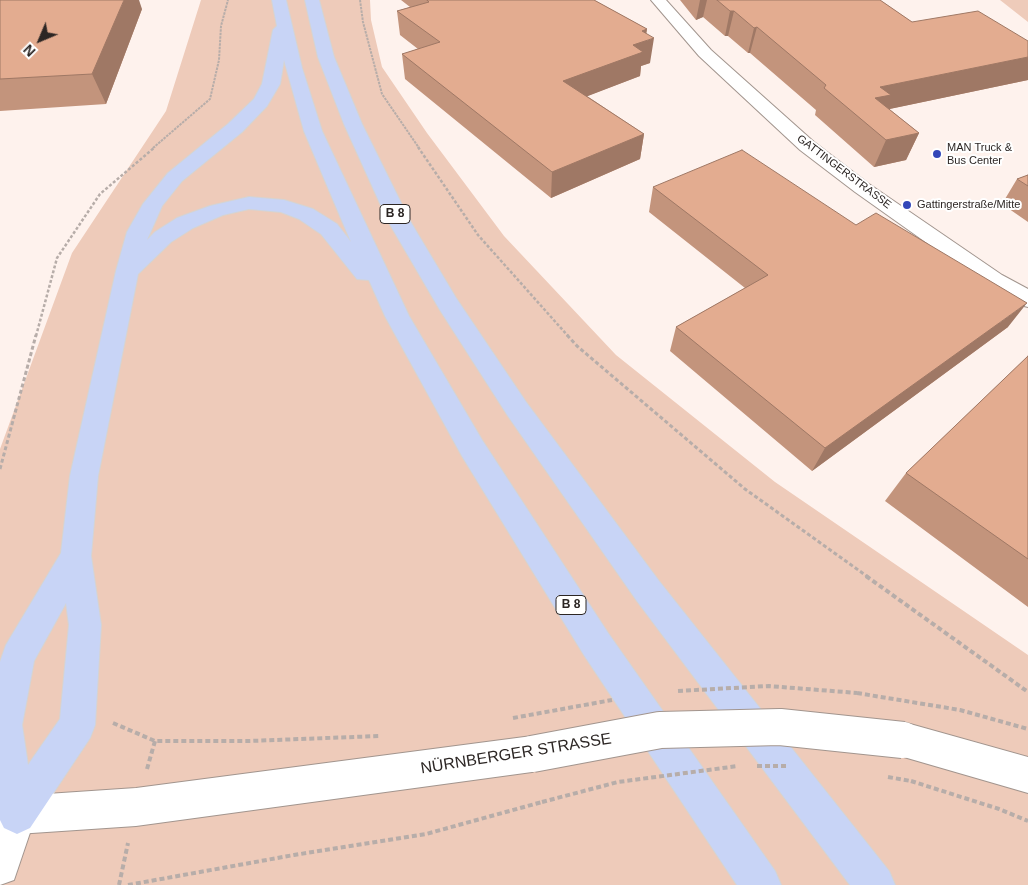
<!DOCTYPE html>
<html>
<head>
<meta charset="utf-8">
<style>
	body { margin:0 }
	#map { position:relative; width:1028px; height:885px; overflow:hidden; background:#fef2ed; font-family:Arial,sans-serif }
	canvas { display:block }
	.north { position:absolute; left:15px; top:15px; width:50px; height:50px; -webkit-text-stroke:4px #fff; paint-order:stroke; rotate:225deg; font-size:14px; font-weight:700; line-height:20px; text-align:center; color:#2c2624 }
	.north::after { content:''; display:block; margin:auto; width:18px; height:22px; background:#2c2624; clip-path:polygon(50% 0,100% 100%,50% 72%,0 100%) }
</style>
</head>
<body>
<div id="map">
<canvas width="1028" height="885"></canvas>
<div class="north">N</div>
</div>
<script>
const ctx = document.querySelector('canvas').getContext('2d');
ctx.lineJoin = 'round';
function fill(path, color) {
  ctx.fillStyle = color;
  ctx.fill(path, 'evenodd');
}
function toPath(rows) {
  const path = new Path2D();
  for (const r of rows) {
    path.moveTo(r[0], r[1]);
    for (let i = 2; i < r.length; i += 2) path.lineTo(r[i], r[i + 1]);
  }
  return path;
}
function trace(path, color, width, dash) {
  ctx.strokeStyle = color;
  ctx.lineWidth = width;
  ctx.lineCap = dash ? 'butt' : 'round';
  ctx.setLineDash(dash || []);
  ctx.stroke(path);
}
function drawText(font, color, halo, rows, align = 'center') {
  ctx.font = font + ' Arial,sans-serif';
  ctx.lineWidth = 4;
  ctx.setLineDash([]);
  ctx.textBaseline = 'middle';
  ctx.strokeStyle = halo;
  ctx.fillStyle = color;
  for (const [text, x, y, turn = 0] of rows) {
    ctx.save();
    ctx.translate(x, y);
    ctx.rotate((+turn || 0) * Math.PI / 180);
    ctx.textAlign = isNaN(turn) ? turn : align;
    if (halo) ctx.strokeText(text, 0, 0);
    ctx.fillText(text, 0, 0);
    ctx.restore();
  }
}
fill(toPath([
	[201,0,370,0,371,20,382,67,427,133,504,236,616,355,775,482,1028,655,1028,885,0,885,0,449,72,253,166,111],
	[1000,0,1028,0,1028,22]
]), '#eecbba');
const minor = toPath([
	[17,796,30,802,36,815,14,880,0,885,0,810,4,802,17,796]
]);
const tertiary = toPath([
	[651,0,666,0,711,50,814,142,869,184,1002,275,1028,289,1028,307,1020,305,986,285,855,192,800,150,699,56,651,0],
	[903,722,1028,757,1028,793,890,753,885,740,890,727,903,722],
	[532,736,545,741,550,754,545,767,532,772,136,826,17,834,0,833,0,795,17,796,136,788,532,736]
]);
const trunk = toPath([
	[272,0,286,0,302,68,322,131,409,316,482,440,608,633,775,871,781,885,737,885,584,655,462,456,385,316,369,280,357,279,321,234,299,219,281,212,249,209,223,215,193,228,171,242,138,274,98,476,91,556,101,625,95,725,90,738,30,828,17,834,4,828,0,820,0,662,6,645,61,553,70,476,116,271,127,232,143,204,168,173,228,124,254,99,262,84,273,30,277,26,272,0],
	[284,60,304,131,351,242,337,224,313,209,284,200,249,197,210,206,177,218,155,232,147,240,162,206,182,181,242,132,267,106,280,84,284,60],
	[66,603,69,625,60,719,28,765,22,725,34,661,66,603],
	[305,0,319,0,334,57,362,124,410,221,456,298,526,402,659,581,889,871,895,885,850,885,637,601,508,416,440,310,388,221,344,124,318,57,305,0]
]);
trace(minor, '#a2958e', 2);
trace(tertiary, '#a2958e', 2);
trace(trunk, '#d5d4d3', 2);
trace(toPath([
	[360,0,363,22,382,94,419,148],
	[153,148,210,99,219,60,221,26,228,0]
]), '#b7ada9', 2, [2.5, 1]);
trace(toPath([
	[418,147,478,235,568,336],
	[36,336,57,258,100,194,155,147]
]), '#b7ada9', 2.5, [3, 2]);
trace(toPath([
	[567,335,577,346,745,489,868,577],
	[0,469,36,335]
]), '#b7ada9', 3, [4, 2.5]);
trace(toPath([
	[866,576,1028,692],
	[857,693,960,710,1028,729],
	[113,723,155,741,249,741,379,736],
	[147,769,155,741],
	[911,781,999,809,1028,821],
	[119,885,128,843],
	[128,885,294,855,426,834,542,802]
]), '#b7ada9', 4, [5, 3]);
fill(minor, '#fff');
fill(tertiary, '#fff');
fill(trunk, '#c8d4f6');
const tertiaryBridge = toPath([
	[532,754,660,730,780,727,903,740]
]);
trace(tertiaryBridge, '#a2958e', 38, []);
trace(toPath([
	[678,691,769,686,857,693],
	[513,718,612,700],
	[757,766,786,766],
	[888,777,911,781],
	[542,802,618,782,738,766]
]), '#b7ada9', 4, [5, 3]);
trace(tertiaryBridge, '#fff', 36);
fill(toPath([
	[0,0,142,9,106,104,0,111],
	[401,0,594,0,647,29,646,34,650,63,641,66,640,76,587,96,644,134,640,159,551,198,405,79,402,54,418,49,400,35,397,11,410,7],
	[680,0,880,0,912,22,1028,41,1028,80,889,109,919,133,906,160,874,167,815,115,816,110,750,53,748,53,728,36,725,36,703,17,696,20],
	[1028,175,1028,222,1002,204,1017,179],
	[653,187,1008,327,812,471,670,351,676,327,745,288,649,212],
	[1028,356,1028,607,885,501,906,473]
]), '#c3947c');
fill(toPath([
	[124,0,139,0,142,9,106,104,92,74],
	[700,0,707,0,703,17,696,20],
	[730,11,734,11,728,36,725,36],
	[757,27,750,53,748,53,754,28],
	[647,29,645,41,654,38,650,63,641,66,640,76,562,106,563,81,633,45,642,31],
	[1028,57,1028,80,885,110,866,123,880,87],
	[919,133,906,160,874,167,886,140],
	[644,134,640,159,551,198,552,172],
	[1027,303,1008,327,812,471,825,448]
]), '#9f7865');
const building = toPath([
	[0,0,124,0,92,74,0,79,0,0],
	[427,0,594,0,647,29,642,31,654,38,633,45,643,52,563,81,644,134,552,172,402,54,440,42,397,11,429,2,427,0],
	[717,0,880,0,912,22,978,11,1028,41,1028,57,880,87,891,95,875,98,919,133,886,140,824,88,826,85,757,27,754,28,734,11,730,11,717,0],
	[742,150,856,225,876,213,1027,303,825,448,676,327,768,275,653,187,742,150],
	[1028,175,1028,186,1017,179,1028,175],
	[1028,356,1028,559,906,473,1028,356]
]);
fill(building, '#e3ac90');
trace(building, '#9f7865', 1);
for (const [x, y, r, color] of [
	[937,154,5,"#3347b9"],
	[907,205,5,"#3347b9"]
]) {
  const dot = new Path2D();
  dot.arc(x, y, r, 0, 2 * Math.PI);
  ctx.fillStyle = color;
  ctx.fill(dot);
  trace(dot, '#fff', 2);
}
drawText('11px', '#2c2624', '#fff', [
	["MAN Truck &",947,148],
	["Bus Center",947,161],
	["Gattingerstraße/Mitte",917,205]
], 'left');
drawText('11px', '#2c2624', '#fff', [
	["GATTINGERSTRASSE",844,172,37]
]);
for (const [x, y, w] of [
	[395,214,30],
	[571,605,30]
]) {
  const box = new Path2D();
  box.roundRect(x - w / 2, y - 9.5, w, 19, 4);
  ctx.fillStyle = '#fff';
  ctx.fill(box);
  trace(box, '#2c2624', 1);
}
drawText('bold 12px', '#2c2624', null, [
	["B 8",395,214],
	["B 8",571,605]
]);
drawText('16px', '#2c2624', '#fff', [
	["NÜRNBERGER STRASSE",516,754,-9]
]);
</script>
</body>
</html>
